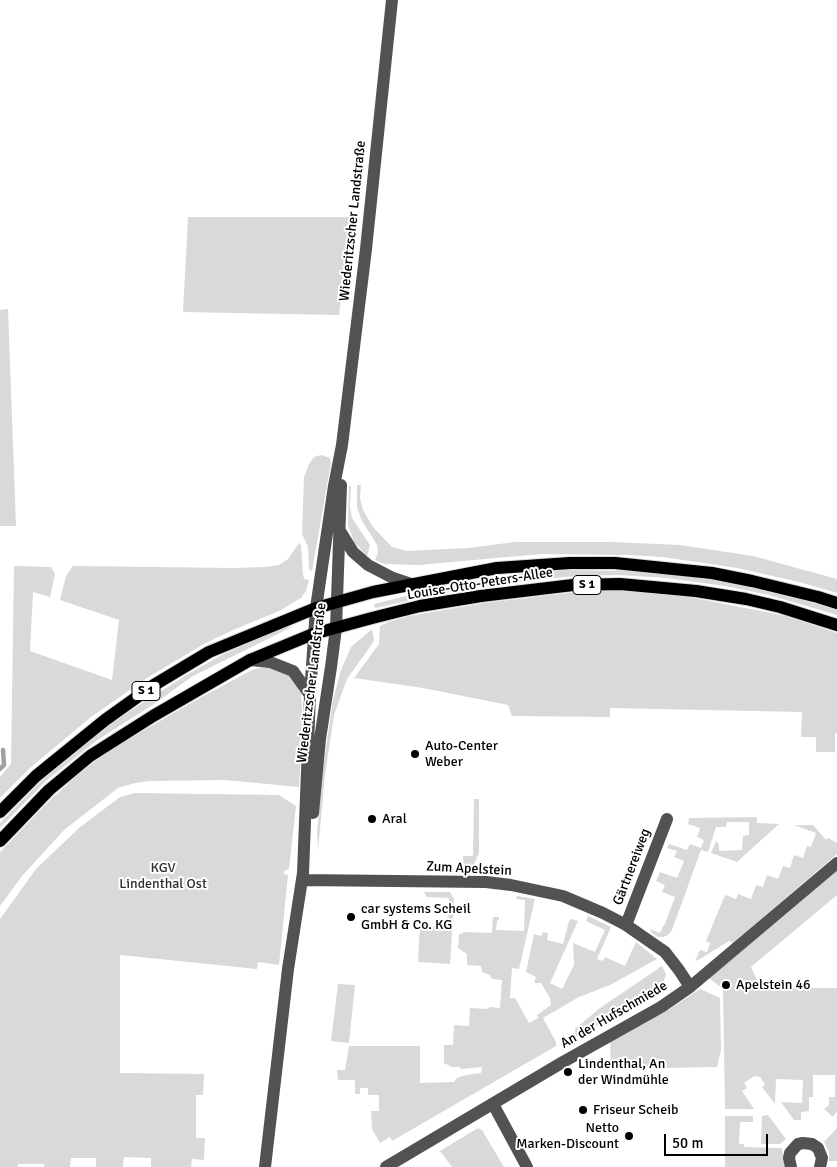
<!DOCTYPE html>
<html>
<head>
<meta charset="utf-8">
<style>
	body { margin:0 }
	#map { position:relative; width:837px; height:1167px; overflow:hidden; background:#fff; font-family:Signika,sans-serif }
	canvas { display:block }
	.scale { position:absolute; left:664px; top:1134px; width:104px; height:22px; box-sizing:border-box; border:2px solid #000; border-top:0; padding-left:6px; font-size:15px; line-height:18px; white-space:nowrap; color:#000; -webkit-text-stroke:4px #fff; paint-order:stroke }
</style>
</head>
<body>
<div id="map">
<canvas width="837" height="1167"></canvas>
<div class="scale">50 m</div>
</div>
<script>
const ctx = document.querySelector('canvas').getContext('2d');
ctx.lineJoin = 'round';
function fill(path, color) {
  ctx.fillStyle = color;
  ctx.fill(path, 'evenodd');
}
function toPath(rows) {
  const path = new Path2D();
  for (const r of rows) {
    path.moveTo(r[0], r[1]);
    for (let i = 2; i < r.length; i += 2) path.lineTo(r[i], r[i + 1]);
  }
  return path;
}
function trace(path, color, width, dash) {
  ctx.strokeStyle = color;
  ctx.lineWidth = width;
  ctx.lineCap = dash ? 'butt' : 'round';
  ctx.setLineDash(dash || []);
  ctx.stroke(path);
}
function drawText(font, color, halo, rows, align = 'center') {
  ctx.font = font + ' Signika,sans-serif';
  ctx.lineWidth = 4;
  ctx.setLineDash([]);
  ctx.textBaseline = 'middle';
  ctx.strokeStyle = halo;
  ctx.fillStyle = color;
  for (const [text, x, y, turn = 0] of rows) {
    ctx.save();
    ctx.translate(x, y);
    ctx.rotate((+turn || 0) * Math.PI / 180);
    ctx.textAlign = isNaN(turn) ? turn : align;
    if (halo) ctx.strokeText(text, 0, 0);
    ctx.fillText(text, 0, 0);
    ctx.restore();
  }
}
fill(toPath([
	[188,217,351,217,339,315,183,312],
	[8,309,16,526,0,526,0,310],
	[321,455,330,458,331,463,312,571,309,570,308,547,302,534,304,477,309,464,314,457],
	[357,485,361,485,360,498,363,510,373,527,392,547,407,551,468,548,515,542,611,542,680,545,753,556,837,579,837,593,799,582,737,568,663,557,627,555,541,554,419,565,384,564,375,560,378,552,377,545,361,519,357,507],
	[349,486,351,486,350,507,352,518,370,545,367,556,354,542,348,525],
	[299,543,301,545,303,574,304,579,309,580,306,591,301,598,279,611,233,630,204,644,150,676,91,717,30,768,0,798,0,777,11,764,14,566,51,567,55,574,50,597,33,592,30,651,112,680,119,620,60,600,66,576,73,566,233,568,265,567,279,565,288,559],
	[565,570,637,571,703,578,787,595,837,610,837,615,769,595,725,586,666,578,620,575,576,576,523,581,465,589,375,608,374,604,410,595,515,574],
	[614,590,689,597,786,616,837,633,837,733,835,733,835,752,816,752,816,737,801,737,802,712,610,708,610,717,512,716,508,705,423,688,354,678,379,644,380,626,388,622,410,616,484,603,577,592],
	[284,627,292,627,193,676,154,704,96,741,46,781,0,828,0,823,40,782,87,742,122,716,188,674,220,656],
	[372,629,374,640,372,644,347,679,334,715,325,775,318,850,317,833,322,775,333,700,341,670,351,647],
	[260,668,269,668,290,676,301,693,303,724,299,787,225,780,149,781,135,783,118,788,64,830,22,876,0,906,0,852,44,806,81,772,112,749,196,700,252,670],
	[135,793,279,795,296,806,289,869,284,871,284,874,288,875,279,965,258,962,257,969,120,955,120,1073,204,1074,203,1095,196,1095,196,1138,205,1138,204,1160,192,1159,191,1167,151,1167,151,1158,124,1157,123,1167,96,1167,96,1158,71,1158,70,1167,44,1167,44,1164,18,1164,18,1167,0,1167,0,919,36,869,79,828,120,797],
	[474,799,479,799,479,853,473,867,468,872,464,873,463,856,473,856],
	[757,817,757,823,779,824,737,862,711,853,716,841,719,844,719,851,742,850,743,836,749,835,749,822,727,822,726,827,716,827,708,852,701,850,672,930,668,935,663,937,658,937,652,933,649,929,660,933,663,926,664,926,675,897,662,892,665,885,656,881,660,872,677,878,684,861,674,857,677,851,667,848,669,844,687,850,690,844,701,848,704,840,697,837,700,828,688,824,689,818],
	[794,825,813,825,826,840,828,838,837,843,837,854,733,943,729,941,700,959,695,961,700,950,707,952,710,943,706,941,725,895,736,899,738,894,751,899,756,885,763,887,767,875,778,879,783,866,790,868,794,855,803,858,807,846,811,847,816,833],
	[837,870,837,895,751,967,761,988,837,988,837,1111,833,1117,824,1109,829,1105,829,1097,835,1097,835,1075,813,1075,813,1097,809,1097,809,1111,801,1112,801,1120,794,1120,781,1102,802,1103,803,1080,776,1079,775,1104,762,1087,765,1084,760,1077,754,1076,744,1083,747,1088,742,1091,754,1109,725,1109,723,989,709,978],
	[424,892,450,892,454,899,450,964,418,962,420,925,448,928,449,898,427,897],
	[517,896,535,899,519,969,512,968,510,998,515,998,529,1023,538,1018,537,1015,551,1005,550,998,541,983,534,983,536,977,526,972,534,934,541,936,543,932,548,933,547,940,563,944,569,921,571,919,578,921,550,983,562,989,574,965,573,943,595,952,605,930,586,921,588,916,611,927,597,959,603,961,605,957,625,966,636,942,657,959,610,985,579,997,543,1018,556,1042,556,1046,392,1141,390,1137,380,1143,372,1129,371,1111,379,1111,379,1095,368,1095,368,1088,360,1088,360,1094,355,1094,355,1080,338,1080,337,1070,345,1070,349,1046,420,1046,420,1083,454,1082,457,1078,466,1075,481,1073,482,1067,461,1069,460,1067,452,1067,444,1063,444,1045,453,1045,454,1025,469,1026,470,1008,487,1009,490,1007,500,1008,502,980,492,979,490,975,482,972,481,966,467,965,467,954,458,948,459,934,462,934,463,932,491,933,492,932,493,917,499,917,499,920,497,920,496,930,524,931,525,900,516,899],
	[662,966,666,974,662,987,576,1038,575,1029,600,1008],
	[338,984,355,985,349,1043,331,1041],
	[700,989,720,998,721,1050,717,1067,611,1069,610,1041,671,1008],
	[768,1115,786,1139,780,1144,761,1144,762,1116],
	[725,1116,753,1116,753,1122,740,1122,739,1144,744,1144,744,1147,782,1148,785,1167,725,1167],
	[478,1128,482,1130,504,1167,452,1167,440,1151],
	[837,1128,837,1161,829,1161,829,1152,824,1142]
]), '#d9d9d9');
trace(toPath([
	[0,769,4,765,3,750]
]), '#a0a0a0', 4.5);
const major = toPath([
	[0,812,36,776,105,720,154,685,209,652,316,608,373,592,497,568,570,563,615,563,712,573,752,581,818,597,837,603],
	[0,841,49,790,90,756,153,716,250,660,313,634,372,618,420,606,481,596,573,585,620,584,696,591,746,599,780,607,837,625]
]);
trace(major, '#dbdbdb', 14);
trace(toPath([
	[340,531,353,552,368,565,393,578,411,584],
	[250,660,270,662,293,671,310,695],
	[313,813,320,739,331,667,336,628,341,485],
	[302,880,486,882,511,885,563,896,603,913,626,925,665,952,679,970,690,987],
	[626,925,667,819],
	[493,1104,527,1167],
	[265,1167,288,969,303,873,310,695,316,608,334,486,342,445,366,249,392,0],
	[386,1167,563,1062,661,1007,690,987,837,863],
	[791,1167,789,1158,790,1153,798,1144,803,1143,812,1144,818,1148,822,1158,820,1167]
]), '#525252', 12);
trace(major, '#000', 12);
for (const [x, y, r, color] of [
	[415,754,5,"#000"],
	[372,819,5,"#000"],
	[351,917,5,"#000"],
	[726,985,5,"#000"],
	[568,1072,5,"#000"],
	[583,1110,5,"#000"],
	[629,1136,5,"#000"]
]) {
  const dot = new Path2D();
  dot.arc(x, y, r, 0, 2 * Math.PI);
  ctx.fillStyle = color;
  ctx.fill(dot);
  trace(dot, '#fff', 2);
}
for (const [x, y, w] of [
	[587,585,28],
	[146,691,28]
]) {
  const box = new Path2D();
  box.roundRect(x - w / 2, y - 9.5, w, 19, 4);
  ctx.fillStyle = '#fff';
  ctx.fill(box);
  trace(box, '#000', 1);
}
drawText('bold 12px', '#000', null, [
	["S 1",587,585],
	["S 1",146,691]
]);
drawText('14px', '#000', '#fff', [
	["Wiederitzscher Landstraße",353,221,-84],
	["Louise-Otto-Peters-Allee",480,584,-9],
	["Wiederitzscher Landstraße",312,683,-83],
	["Gärtnereiweg",632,867,-69],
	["Zum Apelstein",469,869,3],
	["An der Hufschmiede",614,1015,-30]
]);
drawText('14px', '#000', '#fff', [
	["Auto-Center",425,746],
	["Weber",425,762],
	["Aral",382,819],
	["car systems Scheil",361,909],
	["GmbH & Co. KG",361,925],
	["Apelstein 46",736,985],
	["Lindenthal, An",578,1064],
	["der Windmühle",578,1080],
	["Friseur Scheib",593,1110],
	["Netto",619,1128,"right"],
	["Marken-Discount",619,1144,"right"]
], 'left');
drawText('14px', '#303030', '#fff', [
	["KGV",163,868],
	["Lindenthal Ost",163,884]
]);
</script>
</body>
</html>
